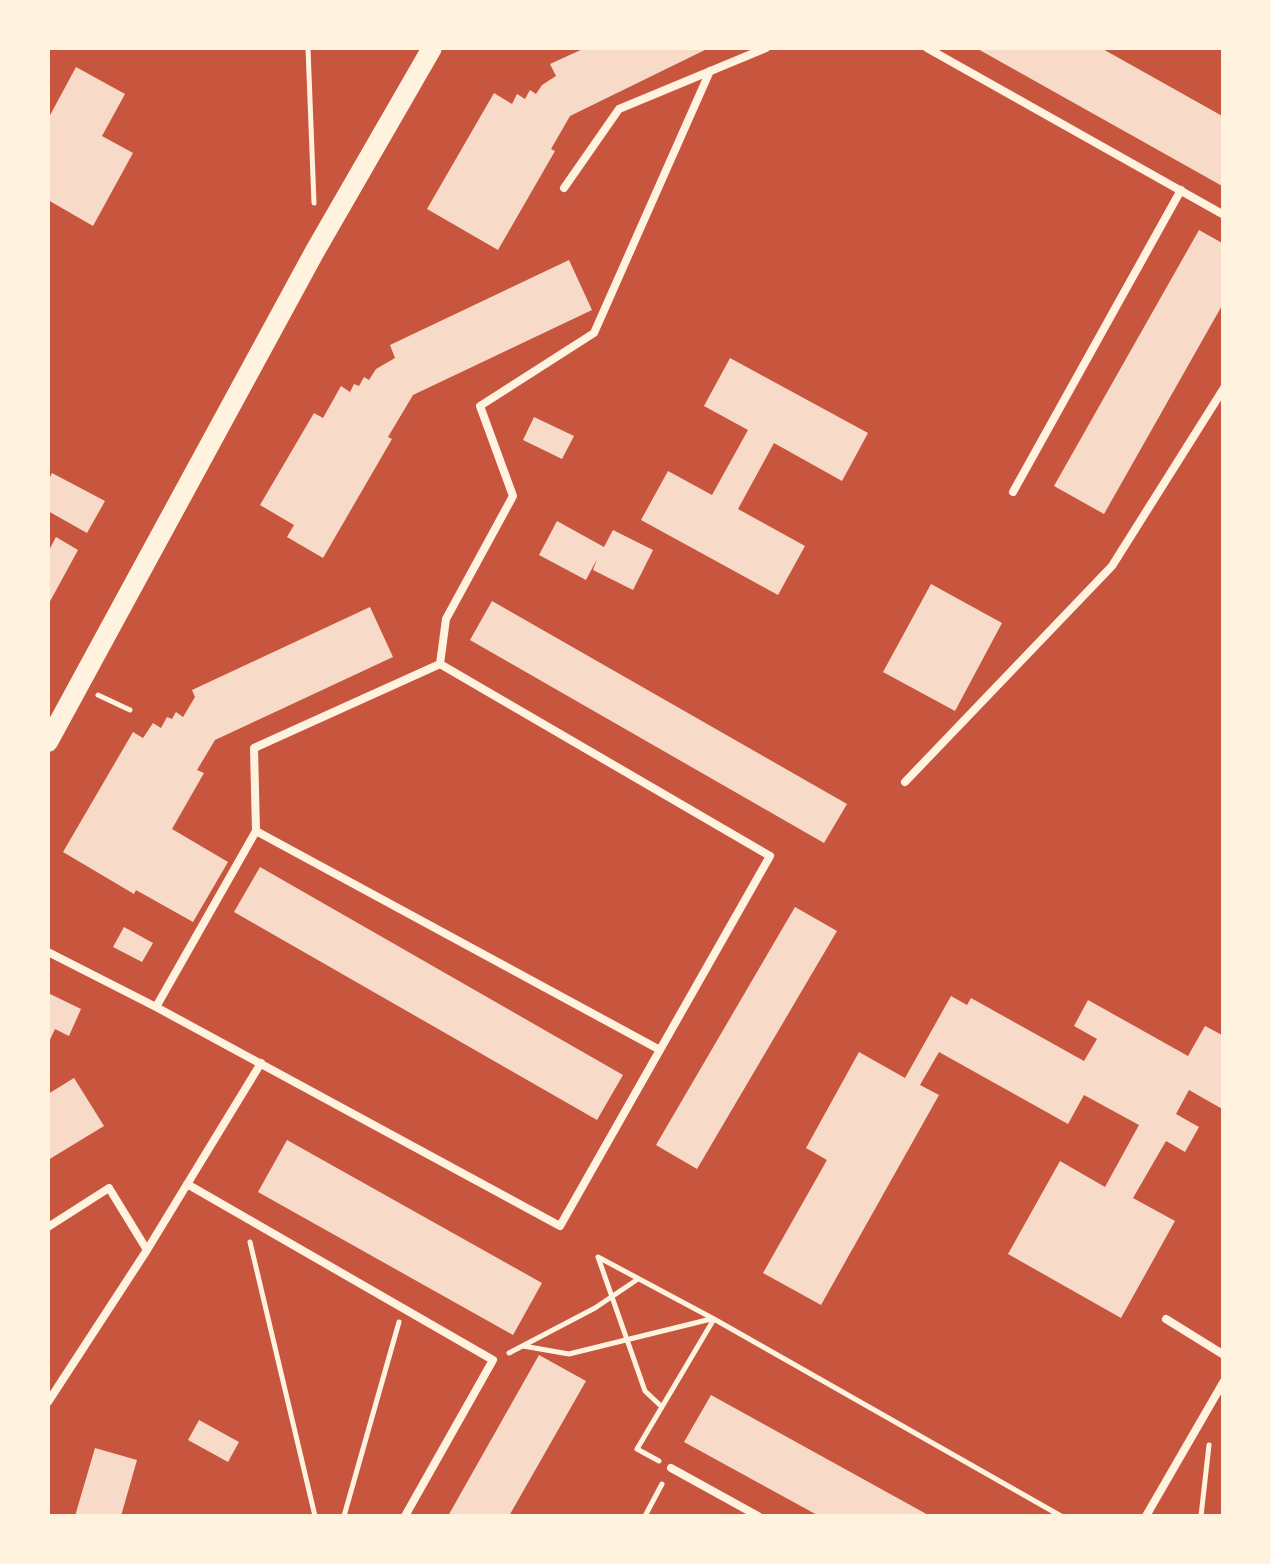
<!DOCTYPE html>
<html>
<head>
<meta charset="utf-8">
<style>
	body { margin:0 }
	#map { position:relative; width:1271px; height:1564px; overflow:hidden; background:#c8553d; font-family:"Roboto Condensed",sans-serif }
	canvas { display:block }
	.frame { position:absolute; inset:0; border:50px solid #fff3e0; pointer-events:none }
</style>
</head>
<body>
<div id="map">
<canvas width="1271" height="1564"></canvas>
<div class="frame"></div>
</div>
<script>
const ctx = document.querySelector('canvas').getContext('2d');
ctx.lineJoin = 'round';
function fill(path, color) {
  ctx.fillStyle = color;
  ctx.fill(path, 'evenodd');
}
function toPath(rows) {
  const path = new Path2D();
  for (const r of rows) {
    path.moveTo(r[0], r[1]);
    for (let i = 2; i < r.length; i += 2) path.lineTo(r[i], r[i + 1]);
  }
  return path;
}
function trace(path, color, width, dash) {
  ctx.strokeStyle = color;
  ctx.lineWidth = width;
  ctx.lineCap = dash ? 'butt' : 'round';
  ctx.setLineDash(dash || []);
  ctx.stroke(path);
}
fill(toPath([
	[585,48,709,48,570,116,551,149,555,151,498,250,427,209,494,93,512,104,517,94,525,99,530,90,536,94,542,85,556,76,550,64],
	[976,48,1101,48,1224,117,1224,187],
	[76,67,125,94,102,136,133,153,93,226,48,200,48,119],
	[1199,230,1224,244,1224,302,1104,514,1054,486],
	[569,260,592,310,413,395,388,437,392,439,323,558,287,537,294,525,260,505,314,413,323,418,341,386,350,392,354,384,359,386,364,377,369,380,376,369,395,358,390,345],
	[730,358,868,433,842,481,774,443,738,509,805,546,778,595,641,520,668,471,712,495,748,430,704,406],
	[534,417,574,436,562,459,523,440],
	[52,473,105,501,87,533,48,511,48,481],
	[557,521,604,547,613,530,653,550,633,590,593,570,597,559,586,580,539,555],
	[56,537,78,550,48,605,48,552],
	[931,584,1002,623,955,711,883,672],
	[492,601,847,804,824,843,470,640],
	[370,607,393,657,215,740,197,770,204,773,172,829,228,862,193,922,136,890,134,894,63,852,133,732,143,738,153,723,161,728,167,717,172,719,176,712,183,717,195,697,192,690],
	[260,867,623,1075,597,1120,234,912],
	[795,907,837,931,697,1169,656,1145],
	[124,927,153,943,142,962,113,947],
	[48,993,81,1009,69,1036,55,1029,48,1044],
	[951,996,967,1005,971,998,1084,1061,1097,1039,1074,1026,1088,1000,1188,1056,1205,1026,1224,1036,1224,1110,1189,1090,1176,1114,1199,1127,1185,1152,1166,1141,1133,1198,1175,1221,1121,1318,1008,1254,1060,1161,1105,1187,1139,1125,1084,1095,1068,1124,939,1052,920,1085,939,1095,821,1305,763,1273,827,1160,806,1148,859,1052,905,1078],
	[74,1078,104,1126,48,1160,48,1094],
	[287,1140,542,1283,513,1335,258,1192],
	[539,1355,586,1381,509,1516,448,1516],
	[711,1395,930,1516,819,1516,684,1442],
	[199,1420,239,1442,228,1462,188,1440],
	[95,1448,137,1460,121,1516,75,1516]
]), '#f7dbc8');
trace(toPath([
	[308,48,314,203],
	[98,695,130,710],
	[250,1242,315,1516],
	[523,1346,569,1354,711,1319],
	[509,1353,595,1308,638,1279],
	[662,1407,645,1391,598,1257,714,1319,1061,1516],
	[659,1461,637,1449,714,1319],
	[344,1516,399,1322],
	[645,1516,662,1484],
	[1201,1516,1209,1445]
]), '#fff3e0', 5);
trace(toPath([
	[927,48,1224,215],
	[564,188,619,109,766,48],
	[1013,492,1181,190],
	[440,664,446,619,513,496,480,406,594,333,710,71],
	[905,782,1112,566,1224,388],
	[256,831,660,1050],
	[48,952,156,1007,560,1226,770,856,440,664],
	[156,1007,256,831,254,748,440,664],
	[187,1184,493,1360,405,1516],
	[48,1227,109,1188,147,1250],
	[1166,1319,1224,1355],
	[48,1402,147,1250,261,1063],
	[671,1468,758,1516],
	[1146,1516,1224,1381]
]), '#fff3e0', 8);
trace(toPath([
	[48,742,315,251,432,48]
]), '#fff3e0', 20);
</script>
</body>
</html>
